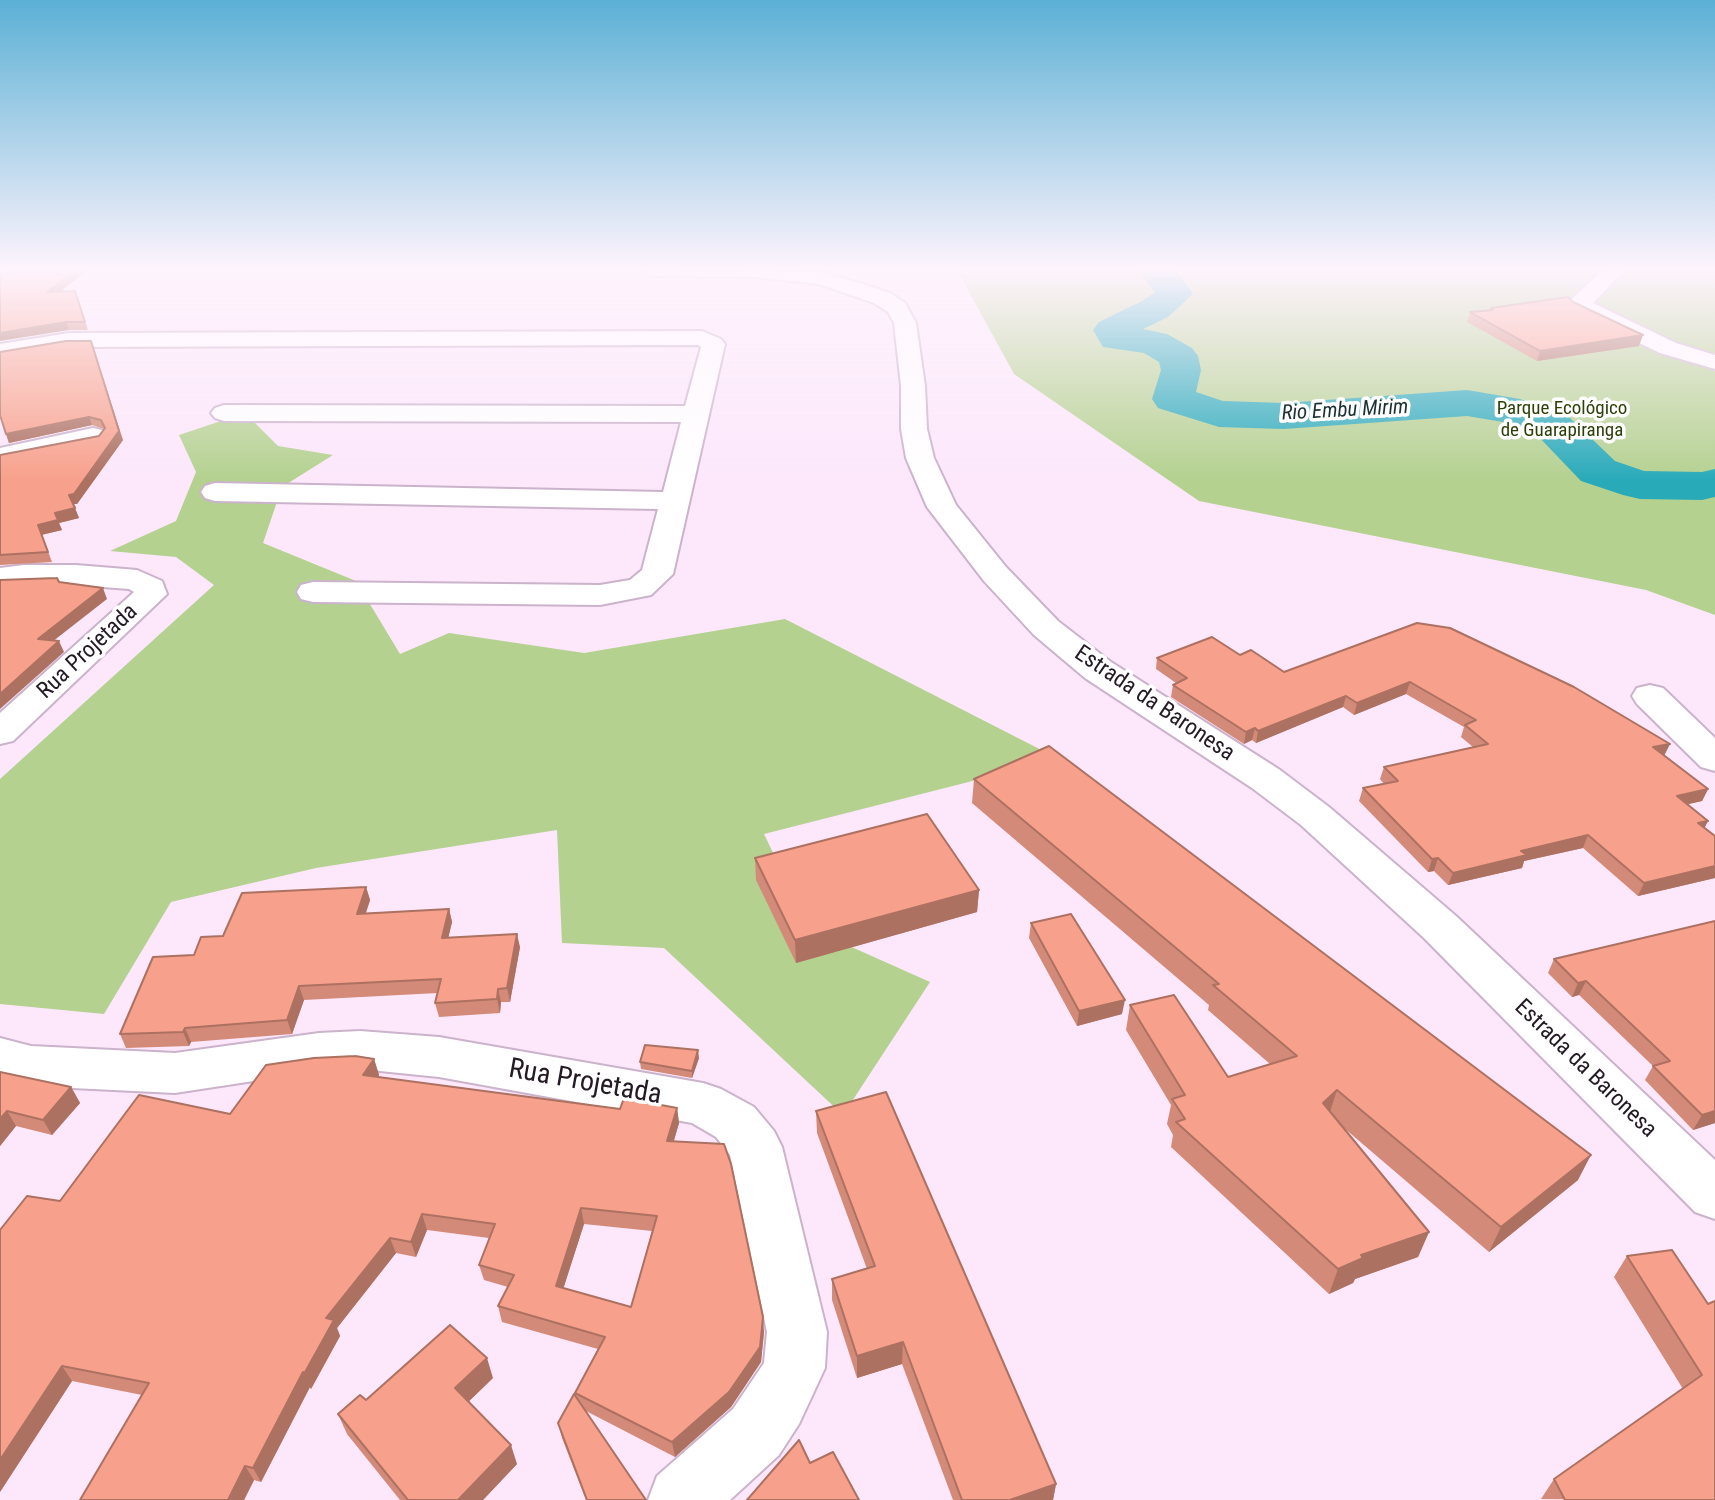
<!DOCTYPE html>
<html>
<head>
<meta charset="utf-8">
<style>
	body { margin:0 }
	canvas { display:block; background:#fce7fb }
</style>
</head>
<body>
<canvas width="1715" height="1500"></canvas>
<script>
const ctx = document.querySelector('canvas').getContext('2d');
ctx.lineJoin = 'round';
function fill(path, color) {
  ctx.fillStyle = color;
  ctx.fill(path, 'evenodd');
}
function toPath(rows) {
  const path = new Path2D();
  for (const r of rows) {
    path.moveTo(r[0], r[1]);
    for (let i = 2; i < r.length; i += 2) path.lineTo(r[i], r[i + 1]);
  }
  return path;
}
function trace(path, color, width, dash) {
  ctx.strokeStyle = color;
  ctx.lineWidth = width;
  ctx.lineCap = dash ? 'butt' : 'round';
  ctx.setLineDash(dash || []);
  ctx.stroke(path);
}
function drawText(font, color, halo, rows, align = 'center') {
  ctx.font = font + ' "Roboto Condensed",sans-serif';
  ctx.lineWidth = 7;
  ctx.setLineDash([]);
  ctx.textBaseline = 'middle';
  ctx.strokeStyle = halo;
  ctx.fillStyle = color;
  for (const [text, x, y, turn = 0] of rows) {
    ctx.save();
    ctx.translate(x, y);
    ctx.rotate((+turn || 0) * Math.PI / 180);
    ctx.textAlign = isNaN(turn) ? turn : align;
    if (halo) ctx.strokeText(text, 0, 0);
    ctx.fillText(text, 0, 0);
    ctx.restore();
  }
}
fill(toPath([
	[957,270,1715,270,1715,615,1646,590,1199,501,1014,374],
	[245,413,278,446,333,455,282,487,263,543,356,581,400,654,449,633,584,653,785,619,1059,759,764,834,809,928,930,982,843,1115,664,948,562,943,557,830,316,868,171,902,104,1014,0,1004,0,779,214,585,176,557,110,551,176,521,196,472,179,435]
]), '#b4d190');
fill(toPath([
	[1142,270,1176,270,1193,294,1168,317,1143,329,1167,334,1192,348,1198,356,1201,370,1196,392,1223,401,1284,403,1467,390,1520,399,1569,417,1615,461,1644,471,1702,472,1715,469,1715,497,1702,500,1640,499,1623,495,1581,481,1537,435,1509,423,1467,416,1284,429,1219,427,1158,408,1152,399,1161,370,1159,362,1144,353,1103,347,1093,330,1099,322,1142,301,1155,292,1142,275,1142,270]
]), '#29aab9');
const minor = toPath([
	[1603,270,1625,270,1593,303,1676,343,1715,355,1715,369,1660,353,1571,310,1568,305,1571,300,1603,270],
	[702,331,721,339,725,344,673,574,651,595,600,605,313,602,301,599,297,592,301,585,313,582,600,585,630,580,642,570,658,509,215,501,205,498,201,492,205,486,215,483,663,492,681,422,224,421,215,418,211,413,215,408,224,405,685,406,701,347,698,345,69,347,0,358,0,344,69,333,702,331],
	[93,428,102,430,106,436,102,442,0,464,0,448,93,428],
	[24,565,76,565,137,570,162,581,167,594,13,741,0,744,0,713,134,592,129,589,76,585,0,588,0,568,24,565],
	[1650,685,1663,688,1715,738,1715,771,1701,767,1637,704,1632,696,1637,688,1650,685],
	[360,1031,439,1037,703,1083,721,1089,754,1107,774,1131,782,1147,827,1332,825,1368,799,1424,779,1455,730,1500,648,1500,657,1476,733,1409,764,1363,767,1332,730,1155,716,1137,692,1123,439,1077,360,1069,319,1071,175,1093,31,1086,0,1078,0,1038,31,1046,175,1053,319,1033,360,1031]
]);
const major = toPath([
	[644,270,820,272,863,284,890,293,905,303,916,323,925,386,927,429,934,458,956,505,1006,567,1058,621,1111,662,1280,770,1329,807,1456,916,1715,1160,1715,1219,1695,1212,1424,938,1301,825,1252,788,1085,678,1034,635,984,581,927,507,906,458,901,429,901,386,894,323,888,312,874,303,819,284,755,277,654,276,647,274,644,270]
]);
trace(minor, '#cbb3cb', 4);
trace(major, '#cbb3cb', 4);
fill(minor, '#fff');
fill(major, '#fff');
fill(toPath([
	[27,270,88,270,60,291,75,291,88,330,69,330],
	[1573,302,1639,346,1537,361,1467,322,1470,312,1490,310,1491,308],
	[66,341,123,440,77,504,73,504,79,518,59,523,62,530,41,535,52,562,0,565,0,455,99,436,104,429,92,425,9,443,6,434],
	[1417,623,1664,756,1708,789,1702,801,1688,804,1704,828,1715,836,1715,878,1638,896,1583,848,1524,861,1522,868,1448,885,1434,871,1428,872,1359,801,1363,788,1384,784,1380,779,1384,767,1473,747,1461,737,1464,727,1406,694,1354,715,1343,707,1256,743,1252,740,1244,744,1171,697,1173,685,1176,683,1156,669,1157,658,1240,655,1284,672],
	[974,779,1578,1180,1489,1252,1344,1128,1429,1232,1418,1257,1355,1279,1353,1283,1329,1294,1171,1147,1173,1135,1167,1124,1171,1105,1126,1030,1130,1005,1228,1077,1270,1064,1208,1010,1209,1005,972,803],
	[755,858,979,890,977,912,796,963,756,880],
	[366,887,370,900,366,913,449,909,452,922,448,938,520,947,510,1002,501,1002,500,1013,439,1017,435,1003,438,993,304,1000,292,1034,191,1042,189,1046,126,1048,120,1034,194,955,223,936],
	[1715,921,1715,1123,1693,1130,1645,1080,1653,1066,1579,995,1572,997,1548,973,1554,959],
	[1031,923,1122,1014,1077,1026,1029,938],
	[699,1058,692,1078,641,1069,640,1062],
	[374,1059,379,1075,377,1077,620,1109,677,1108,679,1123,674,1141,764,1332,761,1362,731,1407,675,1457,586,1411,646,1500,586,1500,562,1438,558,1423,576,1396,575,1393,598,1349,502,1322,498,1306,508,1287,484,1280,479,1265,489,1238,427,1230,416,1257,396,1253,337,1328,340,1336,311,1389,310,1387,261,1482,254,1480,244,1500,80,1500,142,1395,72,1381,0,1492,60,1201,230,1114],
	[584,1224,652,1231,631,1307,563,1289],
	[0,1072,71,1087,80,1103,52,1135,16,1126,0,1146],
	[816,1111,1056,1484,1053,1500,953,1500,902,1364,857,1378,832,1300,832,1279,867,1269,817,1133],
	[1627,1256,1708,1304,1715,1500,1541,1499,1554,1479,1683,1389,1614,1277],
	[493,1378,469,1401,517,1464,483,1500,400,1500,347,1434,338,1414]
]), '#d48a78');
fill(toPath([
	[76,270,88,270,49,300,47,292],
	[66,322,69,330,0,341,0,333],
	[1643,335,1639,346,1537,361,1540,351],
	[91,341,123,440,77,504,73,504,69,495,119,431],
	[89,417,92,425,9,443,6,434],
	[75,508,79,518,59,523,62,530,41,535,52,562,38,525,55,513],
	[103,588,107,599,43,649,38,639],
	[59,641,64,652,0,709,0,694],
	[1410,682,1406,694,1354,715,1357,703],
	[1346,696,1343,707,1256,743,1258,731],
	[1255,728,1252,740,1244,744,1246,732],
	[1670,744,1664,756,1653,747],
	[1708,789,1702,801,1671,808,1677,796],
	[1708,821,1702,833,1698,823],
	[1588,835,1583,848,1524,861,1522,868,1448,885,1453,873,1521,851],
	[1438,858,1434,871,1428,872,1432,859],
	[1715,866,1715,878,1638,896,1644,883],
	[366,887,370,900,361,927,357,914],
	[979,890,977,912,796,963,795,940],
	[449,909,452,922,445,952,442,938],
	[517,934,520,947,510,1002,507,988],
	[1586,981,1579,995,1572,997,1578,983],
	[299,986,304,1000,292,1034,287,1020],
	[498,989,501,1002,500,1013,497,999],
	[1125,1000,1122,1014,1077,1026,1079,1011],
	[185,1028,191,1042,189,1046,183,1032],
	[698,1050,699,1058,692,1078,692,1071],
	[374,1059,379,1075,368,1091,363,1075],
	[71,1087,80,1103,52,1135,43,1120],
	[1337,1090,1329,1115,1323,1103],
	[677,1108,679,1123,669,1156,667,1141],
	[7,1111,16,1126,0,1146,0,1119],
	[1715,1111,1715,1123,1693,1130,1702,1115],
	[1591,1155,1578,1180,1489,1252,1501,1227],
	[581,1208,584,1224,559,1302,556,1286],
	[422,1214,427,1230,416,1257,411,1242],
	[1429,1232,1418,1257,1355,1279,1353,1283,1329,1294,1338,1269,1361,1255],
	[390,1238,396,1253,337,1328,340,1336,311,1389,304,1374,326,1318],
	[763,1317,764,1332,761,1362,731,1407,675,1457,672,1442],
	[903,1342,902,1364,857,1378,857,1356],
	[487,1358,493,1378,462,1408,455,1388],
	[62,1366,72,1381,0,1492,0,1460],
	[303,1372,310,1387,261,1482,253,1468],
	[511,1445,517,1464,483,1500,458,1500],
	[245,1466,254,1480,244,1500,228,1500],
	[1056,1484,1053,1500,1010,1500]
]), '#ad7162');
const building = toPath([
	[27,270,76,270,47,292,75,291,85,322,66,322,0,333,0,274,27,270],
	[1568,297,1573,302,1643,335,1540,351,1470,312,1493,310,1491,308,1568,297],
	[66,341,91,341,119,431,74,494,69,495,75,508,55,513,58,520,38,525,48,552,0,555,0,455,99,436,105,428,101,420,89,417,6,434,0,415,0,352,66,341],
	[57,578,59,582,103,588,38,639,59,641,0,694,0,580,57,578],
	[1417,623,1450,628,1574,687,1670,744,1653,747,1708,789,1677,796,1708,821,1698,823,1715,836,1715,866,1644,883,1588,835,1521,851,1527,855,1453,873,1438,858,1432,859,1363,788,1398,781,1384,767,1488,744,1465,725,1476,720,1410,682,1357,703,1346,696,1258,731,1255,728,1246,732,1173,685,1187,678,1157,658,1212,637,1240,655,1251,650,1284,672,1417,623],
	[1049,746,1591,1155,1501,1227,1337,1090,1323,1103,1429,1232,1361,1255,1363,1258,1338,1269,1176,1122,1185,1119,1172,1099,1185,1095,1130,1005,1174,995,1228,1077,1297,1056,1213,985,1219,984,974,779,1049,746],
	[927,814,979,890,795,940,755,858,927,814],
	[366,887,357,914,449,909,442,938,517,934,507,988,498,989,497,999,435,1003,441,979,299,986,287,1020,185,1028,183,1032,120,1034,153,957,194,955,201,937,223,936,242,893,366,887],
	[1071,914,1125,1000,1079,1011,1031,923,1071,914],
	[1715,921,1715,1111,1702,1115,1653,1066,1670,1061,1586,981,1578,983,1554,959,1715,921],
	[645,1045,698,1050,692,1071,640,1062,645,1045],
	[355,1056,374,1059,363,1075,620,1109,624,1098,677,1108,667,1141,724,1144,731,1164,763,1317,760,1347,729,1392,672,1442,575,1393,605,1337,498,1306,514,1275,479,1265,495,1224,422,1214,411,1242,390,1238,326,1318,334,1320,304,1374,303,1372,253,1468,245,1466,228,1500,80,1500,149,1383,62,1366,0,1460,0,1230,27,1196,60,1201,139,1095,230,1114,266,1065,314,1058,355,1056],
	[581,1208,657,1216,631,1307,556,1286,581,1208],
	[0,1072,71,1087,43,1120,7,1111,0,1119,0,1072],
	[886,1092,1056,1484,1010,1500,962,1500,903,1342,857,1356,832,1279,875,1266,816,1111,886,1092],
	[1672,1250,1708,1304,1715,1301,1715,1500,1565,1500,1554,1479,1702,1375,1627,1256,1672,1250],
	[450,1325,487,1358,455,1388,511,1445,458,1500,408,1500,338,1414,360,1395,366,1400,450,1325],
	[574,1394,646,1500,587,1500,558,1423,574,1394],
	[799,1440,810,1463,833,1452,859,1500,747,1500,799,1440]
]);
fill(building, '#f7a18c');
trace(building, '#ad7162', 2);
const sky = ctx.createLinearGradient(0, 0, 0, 480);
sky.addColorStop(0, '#5bb0d5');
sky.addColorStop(0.56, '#fef4fd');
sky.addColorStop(1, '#fef4fd00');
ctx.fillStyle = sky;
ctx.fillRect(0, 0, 1715, 480);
drawText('19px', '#2c4008', '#fff', [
	["Parque Ecológico",1562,409],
	["de Guarapiranga",1562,431]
]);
drawText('italic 21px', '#1c3134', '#fff', [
	["Rio Embu Mirim",1345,411,-3]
]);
drawText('23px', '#231a23', '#fff', [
	["Rua Projetada",88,652,-43],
	["Estrada da Baronesa",1154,704,34],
	["Estrada da Baronesa",1585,1069,44]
]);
drawText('28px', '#231a23', '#fff', [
	["Rua Projetada",585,1083,10]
]);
</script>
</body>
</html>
